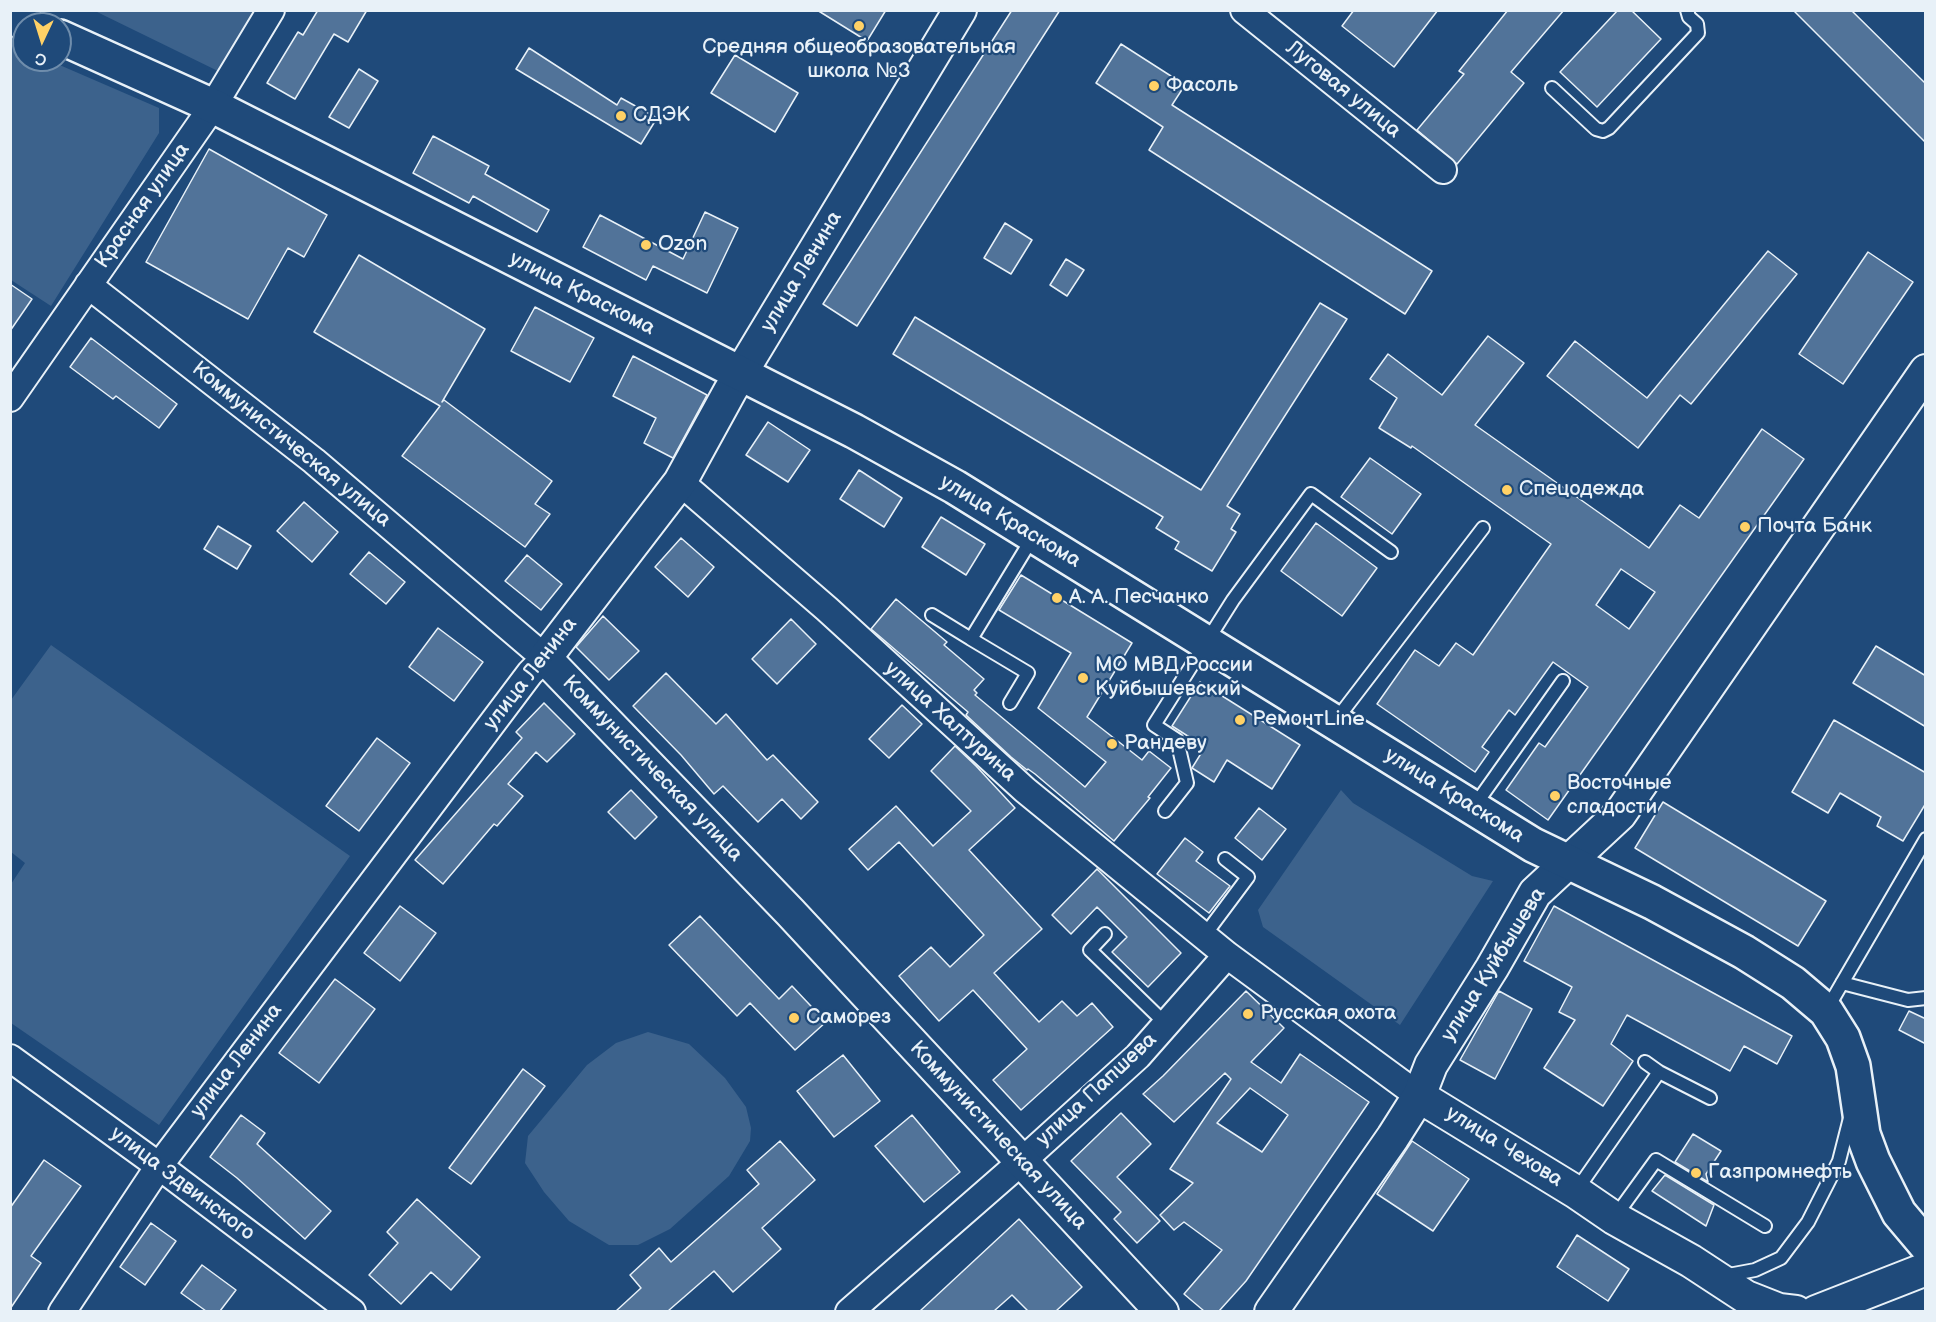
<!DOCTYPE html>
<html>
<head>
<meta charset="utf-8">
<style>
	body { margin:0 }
	#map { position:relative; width:1936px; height:1322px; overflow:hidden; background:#1f4a7a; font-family:"Balsamiq Sans",sans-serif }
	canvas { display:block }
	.frame { position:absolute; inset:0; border:12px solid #e8f1f8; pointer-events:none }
	.north { position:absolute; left:12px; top:12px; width:60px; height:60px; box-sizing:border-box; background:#1f4a7a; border:2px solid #6f8dac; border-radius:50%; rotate:184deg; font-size:16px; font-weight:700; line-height:24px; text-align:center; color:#e8f1f8 }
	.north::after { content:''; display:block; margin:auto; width:21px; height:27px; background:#ffd166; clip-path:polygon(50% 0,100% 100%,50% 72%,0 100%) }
</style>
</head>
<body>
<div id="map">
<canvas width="1936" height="1322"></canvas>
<div class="frame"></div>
<div class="north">С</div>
</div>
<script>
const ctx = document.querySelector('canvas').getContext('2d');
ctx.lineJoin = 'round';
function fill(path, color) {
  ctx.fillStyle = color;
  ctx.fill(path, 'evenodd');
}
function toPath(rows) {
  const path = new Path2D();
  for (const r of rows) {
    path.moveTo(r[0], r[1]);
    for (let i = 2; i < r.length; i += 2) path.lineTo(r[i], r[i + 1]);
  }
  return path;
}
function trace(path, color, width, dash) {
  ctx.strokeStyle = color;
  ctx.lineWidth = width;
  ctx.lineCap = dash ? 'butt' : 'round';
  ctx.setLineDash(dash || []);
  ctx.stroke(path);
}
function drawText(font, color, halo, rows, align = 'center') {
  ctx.font = font + ' "Balsamiq Sans",sans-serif';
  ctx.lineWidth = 4.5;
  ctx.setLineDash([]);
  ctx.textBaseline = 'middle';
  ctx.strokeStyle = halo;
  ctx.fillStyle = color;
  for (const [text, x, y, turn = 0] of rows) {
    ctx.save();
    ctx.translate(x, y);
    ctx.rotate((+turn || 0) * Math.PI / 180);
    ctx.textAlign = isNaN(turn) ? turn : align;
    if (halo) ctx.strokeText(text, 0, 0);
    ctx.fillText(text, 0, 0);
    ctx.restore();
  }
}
fill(toPath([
	[95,11,258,11,222,73],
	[10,44,24,50,24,60,48,60,159,108,159,133,51,306,11,280],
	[51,645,350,856,159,1125,11,1023,11,884,25,863,11,852,11,700],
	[1341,790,1353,803,1472,876,1493,881,1400,1025,1263,927,1258,910],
	[648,1032,689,1044,725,1078,746,1107,751,1128,750,1141,729,1176,670,1229,638,1245,609,1245,569,1221,544,1192,525,1163,528,1136,587,1065,616,1043]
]), '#3c628c');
const building = toPath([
	[318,10,367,10,348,42,334,34,295,99,267,83,298,32,303,35,318,10],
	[817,10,886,10,867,41,817,10],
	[1012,10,1060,10,857,326,823,304,1012,10],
	[1354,10,1438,10,1394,67,1342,26,1354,10],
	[1508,10,1564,10,1511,72,1524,83,1457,164,1417,130,1464,74,1459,71,1508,10],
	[1618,10,1631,10,1661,39,1597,107,1560,72,1618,10],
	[1793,10,1851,10,1926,84,1926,143,1793,10],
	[1121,44,1185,85,1172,105,1432,271,1405,314,1149,150,1163,127,1096,83,1121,44],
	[529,48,617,105,621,98,657,118,641,144,516,69,529,48],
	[735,55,798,93,775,132,711,93,735,55],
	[359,69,378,81,349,128,329,117,359,69],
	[433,136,489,166,485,174,549,210,537,232,473,196,469,203,413,173,433,136],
	[209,149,327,215,304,257,288,248,248,319,146,262,209,149],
	[705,212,738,228,707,293,653,266,646,280,583,247,600,215,683,259,705,212],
	[1005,223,1032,240,1011,274,984,258,1005,223],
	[1768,251,1797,274,1691,404,1680,395,1638,448,1547,376,1575,341,1647,398,1768,251],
	[1868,252,1913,282,1843,384,1799,354,1868,252],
	[359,255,485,329,442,402,444,400,552,481,535,504,550,514,525,547,402,456,440,406,314,332,359,255],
	[1066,259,1084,270,1067,296,1050,285,1066,259],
	[10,284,32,299,10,331,10,284],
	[1320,303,1347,319,1227,506,1240,514,1231,529,1236,532,1212,571,1175,549,1179,542,1156,528,1163,517,893,354,915,317,1201,490,1320,303],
	[535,307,594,338,570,382,511,351,535,307],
	[1488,336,1524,363,1475,425,1649,548,1680,505,1699,518,1762,429,1804,459,1548,820,1506,790,1539,743,1545,747,1588,687,1553,662,1515,715,1509,710,1482,747,1489,752,1475,772,1377,704,1415,650,1439,666,1456,643,1473,655,1551,544,1412,446,1411,448,1379,428,1397,398,1370,379,1388,354,1442,395,1488,336],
	[1621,569,1655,592,1629,629,1596,605,1621,569],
	[91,338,177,404,159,428,116,396,113,399,70,367,91,338],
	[633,356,707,395,673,458,644,443,656,418,613,396,633,356],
	[768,422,810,450,788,482,746,455,768,422],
	[1370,458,1421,494,1392,534,1341,497,1370,458],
	[859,470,902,498,884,527,840,499,859,470],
	[304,502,338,532,312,562,277,531,304,502],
	[941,517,985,544,966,575,922,547,941,517],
	[1316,523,1377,568,1342,616,1281,571,1316,523],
	[218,526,251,546,237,569,204,549,218,526],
	[681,538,714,567,688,597,655,567,681,538],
	[369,552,405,582,386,604,350,574,369,552],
	[527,555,562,584,541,610,505,581,527,555],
	[1021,575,1132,643,1087,717,1142,760,1149,751,1171,768,1148,797,1150,798,1114,841,1035,774,1028,769,1027,770,1011,757,966,715,968,712,871,629,896,599,947,642,944,645,984,679,974,690,977,693,975,695,1085,787,1106,762,1038,708,1071,653,999,610,1021,575],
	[603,616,639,651,609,680,576,647,603,616],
	[791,619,816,644,777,684,752,659,791,619],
	[438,628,483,662,454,701,409,667,438,628],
	[1876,646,1926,676,1926,727,1853,683,1876,646],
	[666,673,716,724,726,714,767,760,773,755,818,802,801,819,782,799,758,822,723,786,714,794,681,755,633,706,666,673],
	[1200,682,1300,745,1272,789,1227,760,1214,782,1192,768,1205,747,1172,726,1200,682],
	[544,703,575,734,547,762,536,752,508,784,523,796,497,826,494,824,443,884,415,860,522,738,516,732,544,703],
	[902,705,922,724,889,758,869,739,902,705],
	[1834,720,1926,773,1926,803,1903,841,1877,826,1881,817,1840,793,1828,813,1792,792,1834,720],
	[377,738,410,763,359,831,326,806,377,738],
	[955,746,976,766,1015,808,969,850,1042,929,994,973,1039,1022,1062,1001,1077,1016,1092,1003,1113,1027,1021,1110,993,1080,1027,1049,973,990,939,1021,899,976,931,947,950,967,984,935,899,842,868,870,849,849,896,806,933,846,971,811,931,771,955,746],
	[631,790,657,817,635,839,608,812,631,790],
	[1663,802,1826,901,1798,946,1635,848,1663,802],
	[1259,808,1286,829,1262,860,1235,838,1259,808],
	[1185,838,1203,852,1196,861,1230,886,1209,913,1157,874,1185,838],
	[1097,869,1181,953,1148,987,1112,952,1127,937,1097,907,1071,934,1052,915,1097,869],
	[400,906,436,933,400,981,364,953,400,906],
	[1554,906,1792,1036,1777,1064,1744,1046,1730,1071,1627,1015,1611,1044,1633,1061,1603,1106,1544,1068,1575,1020,1559,1012,1572,987,1524,961,1554,906],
	[700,916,779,999,792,986,826,1022,795,1050,750,1003,737,1016,669,945,700,916],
	[335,979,375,1009,319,1083,279,1053,335,979],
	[1246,991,1284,1028,1251,1062,1281,1083,1300,1054,1369,1102,1246,1281,1219,1311,1204,1311,1184,1294,1222,1250,1184,1222,1174,1230,1160,1215,1193,1183,1170,1169,1231,1079,1225,1073,1174,1122,1143,1094,1163,1076,1246,991],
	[1250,1088,1288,1115,1262,1152,1217,1123,1250,1088],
	[1499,991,1532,1009,1495,1079,1460,1060,1499,991],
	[1909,1011,1926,1019,1926,1044,1899,1030,1909,1011],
	[843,1055,880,1101,834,1137,797,1091,843,1055],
	[523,1069,545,1086,471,1184,449,1168,523,1069],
	[1121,1113,1151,1144,1117,1177,1160,1221,1137,1243,1114,1219,1121,1212,1071,1161,1121,1113],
	[241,1115,265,1133,257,1144,331,1211,305,1239,237,1178,210,1157,241,1115],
	[912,1115,960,1172,924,1202,875,1146,912,1115],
	[1693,1134,1721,1151,1706,1174,1708,1182,1675,1162,1693,1134],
	[780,1141,815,1180,762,1228,781,1249,733,1292,714,1271,668,1311,616,1311,641,1288,630,1275,659,1248,671,1262,759,1184,747,1170,780,1141],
	[1412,1141,1469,1179,1433,1231,1377,1194,1412,1141],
	[44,1160,81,1186,31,1256,41,1263,10,1309,10,1208,44,1160],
	[1665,1175,1714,1205,1706,1226,1652,1191,1665,1175],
	[417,1199,480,1257,451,1290,431,1272,401,1304,369,1275,398,1243,387,1232,417,1199],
	[1019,1219,1082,1287,1056,1311,1028,1311,1012,1295,994,1311,920,1311,1019,1219],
	[151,1223,176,1241,145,1285,120,1267,151,1223],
	[1577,1235,1629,1269,1608,1301,1557,1267,1577,1235],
	[202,1265,236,1290,220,1311,206,1311,181,1293,202,1265]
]);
fill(building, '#517399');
trace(building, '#e8f1f8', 1.5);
const service = toPath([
	[1552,88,1596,129,1603,131,1609,128,1698,33,1697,24,1689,17,1687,10],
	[932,615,971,639],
	[1010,703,1028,673,971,639,1033,537],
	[1336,720,1483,528],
	[1473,808,1563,681],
	[1165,811,1187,783,1177,740,1154,725,1233,600,1311,494,1391,552],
	[1105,934,1090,950,1166,1024],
	[1204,936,1248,877,1225,859],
	[1842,983,1908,1000,1926,998],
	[1827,1009,1926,839],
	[1645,1062,1659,1072,1710,1098],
	[1576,1191,1659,1072],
	[1614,1218,1656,1160,1765,1226],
	[1723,1276,1755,1270,1781,1258,1808,1222,1839,1161,1850,1118]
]);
const minor = toPath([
	[1244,10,1443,170],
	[10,398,213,106,271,10],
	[680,482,827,609,1025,790,1227,955,1419,1096],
	[10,1058,159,1166,352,1312],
	[62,1312,159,1166,530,673,545,658,314,461,88,285],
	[849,1312,1021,1162,1138,1056,1227,955]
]);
const tertiary = toPath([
	[960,10,730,391,680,482,545,658,790,912,1162,1312],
	[1419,1096,1576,1192,1614,1218,1691,1261,1746,1297,1779,1310,1796,1312],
	[1271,1312,1393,1137,1419,1096,1431,1065,1492,968,1535,893,1620,814,1926,371],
	[1816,1312,1926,1269]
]);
const secondary = toPath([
	[10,17,28,24],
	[60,37,213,106,854,431,955,487,1533,845,1652,902,1744,952,1793,983,1826,1011,1843,1038,1853,1066,1863,1134,1873,1161,1899,1213,1926,1245]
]);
trace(service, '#e8f1f8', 16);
trace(minor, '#e8f1f8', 30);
trace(tertiary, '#e8f1f8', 36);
trace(secondary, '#e8f1f8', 38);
trace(service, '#1f4a7a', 12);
trace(minor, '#1f4a7a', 26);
trace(tertiary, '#1f4a7a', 32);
trace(secondary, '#1f4a7a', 33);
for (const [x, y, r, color] of [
	[859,26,6,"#ffd166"],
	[1154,86,6,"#ffd166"],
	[621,116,6,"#ffd166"],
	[646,245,6,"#ffd166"],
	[1507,490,6,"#ffd166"],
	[1745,527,6,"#ffd166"],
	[1057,598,6,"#ffd166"],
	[1083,678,6,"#ffd166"],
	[1240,720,6,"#ffd166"],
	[1112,744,6,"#ffd166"],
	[1555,796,6,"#ffd166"],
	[1248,1014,6,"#ffd166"],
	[794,1018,6,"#ffd166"],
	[1696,1173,6,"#ffd166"]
]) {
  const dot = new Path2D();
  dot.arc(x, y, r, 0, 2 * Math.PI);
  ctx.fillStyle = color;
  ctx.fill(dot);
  trace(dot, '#1f4a7a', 2);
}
drawText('21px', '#e8f1f8', '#1f4a7a', [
	["Средняя общеобразовательная",859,48,"center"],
	["школа №3",859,72,"center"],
	["Фасоль",1166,86],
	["СДЭК",633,116],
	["Ozon",658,245],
	["Спецодежда",1519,490],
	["Почта Банк",1757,527],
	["А. А. Песчанко",1069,598],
	["МО МВД России",1095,666],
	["Куйбышевский",1095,690],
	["РемонтLine",1252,720],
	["Рандеву",1124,744],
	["Восточные",1567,784],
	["сладости",1567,808],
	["Русская охота",1260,1014],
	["Саморез",806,1018],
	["Газпромнефть",1708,1173]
], 'left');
drawText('21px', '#e8f1f8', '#1f4a7a', [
	["Луговая улица",1343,90,39],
	["Красная улица",143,206,-55],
	["улица Ленина",802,272,-59],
	["улица Краскома",582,294,27],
	["Коммунистическая улица",291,445,39],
	["улица Краскома",1010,522,31],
	["улица Ленина",531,674,-52],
	["улица Халтурина",950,722,42],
	["Коммунистическая улица",652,769,46],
	["улица Краскома",1454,796,32],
	["улица Куйбышева",1494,965,-58],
	["улица Ленина",237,1061,-53],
	["улица Папшева",1097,1090,-43],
	["Коммунистическая улица",998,1136,47],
	["улица Чехова",1504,1147,32],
	["улица Здвинского",182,1184,37]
]);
</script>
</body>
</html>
